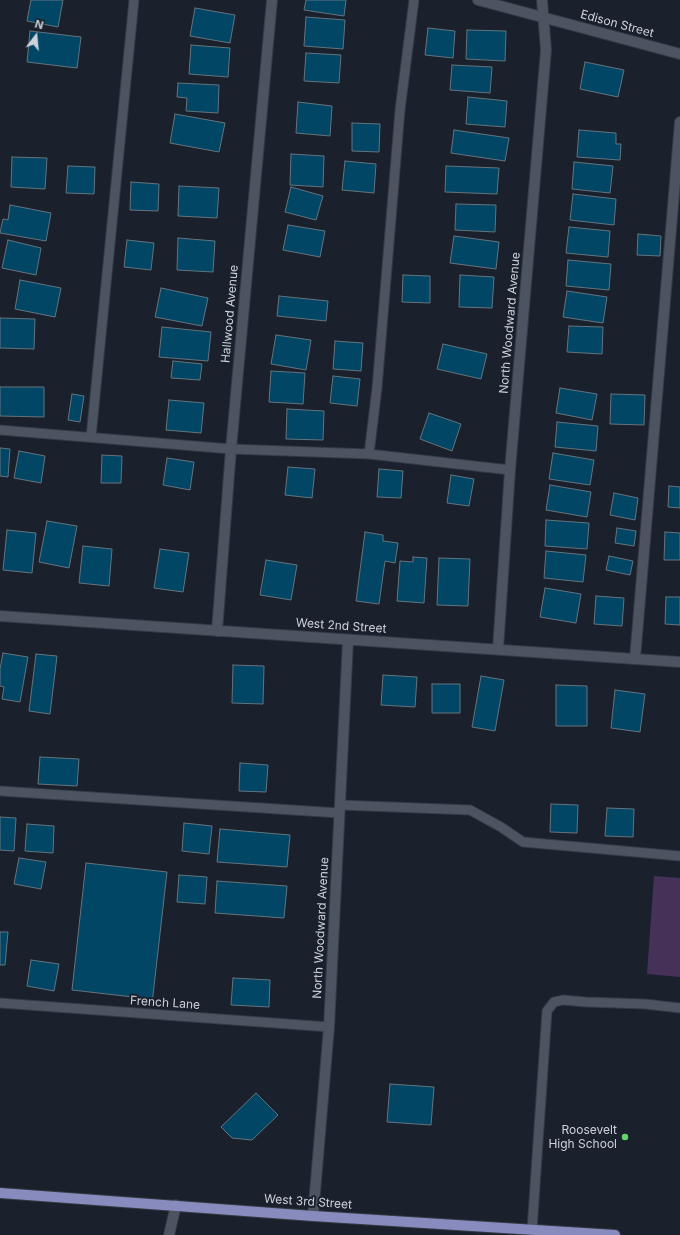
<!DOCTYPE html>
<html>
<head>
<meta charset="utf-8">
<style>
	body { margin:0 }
	#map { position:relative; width:680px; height:1235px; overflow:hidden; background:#1a212d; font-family:Inter,sans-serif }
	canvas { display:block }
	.north { position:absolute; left:16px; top:16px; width:40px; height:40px; -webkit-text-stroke:3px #1a212d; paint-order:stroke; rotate:16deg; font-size:11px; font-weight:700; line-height:16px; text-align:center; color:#cdd1d9 }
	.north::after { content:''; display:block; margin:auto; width:14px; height:18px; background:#cdd1d9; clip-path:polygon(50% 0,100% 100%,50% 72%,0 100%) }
</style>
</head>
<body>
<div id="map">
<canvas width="680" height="1235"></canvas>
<div class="north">N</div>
</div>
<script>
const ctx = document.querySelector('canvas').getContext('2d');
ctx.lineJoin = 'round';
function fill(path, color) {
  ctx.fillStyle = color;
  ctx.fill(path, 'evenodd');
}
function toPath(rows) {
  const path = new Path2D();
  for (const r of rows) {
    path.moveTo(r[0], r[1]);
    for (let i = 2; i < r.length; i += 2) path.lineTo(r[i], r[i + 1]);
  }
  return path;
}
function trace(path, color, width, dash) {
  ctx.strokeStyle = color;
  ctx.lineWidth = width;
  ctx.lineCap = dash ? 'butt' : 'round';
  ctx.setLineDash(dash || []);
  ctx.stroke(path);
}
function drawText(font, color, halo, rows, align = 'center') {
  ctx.font = font + ' Inter,sans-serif';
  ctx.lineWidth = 4;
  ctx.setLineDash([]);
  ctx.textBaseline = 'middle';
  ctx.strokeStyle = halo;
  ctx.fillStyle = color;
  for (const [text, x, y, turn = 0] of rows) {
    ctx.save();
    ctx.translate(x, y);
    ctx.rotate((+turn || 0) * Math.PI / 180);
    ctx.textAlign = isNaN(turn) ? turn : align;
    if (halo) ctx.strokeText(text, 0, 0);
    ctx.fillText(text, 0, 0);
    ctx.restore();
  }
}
fill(toPath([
	[654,876,680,878,680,977,647,974]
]), '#463159');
const building = toPath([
	[31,0,63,0,58,27,27,21,31,0],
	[306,0,346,0,344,16,304,10,306,0],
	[195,8,235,15,230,43,190,36,195,8],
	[306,17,345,20,343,49,304,46,306,17],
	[428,28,455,31,453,58,425,55,428,28],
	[467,30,506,31,505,61,466,59,467,30],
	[30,31,81,37,77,68,27,62,30,31],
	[191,45,230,48,228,77,189,74,191,45],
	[306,53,341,55,339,83,304,81,306,53],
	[585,62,624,70,618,97,580,89,585,62],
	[452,65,492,67,490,93,450,90,452,65],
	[178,83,219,85,218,113,186,111,187,98,177,97,178,83],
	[468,97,507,101,505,127,466,124,468,97],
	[298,102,332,106,330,136,296,133,298,102],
	[175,114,225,123,219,152,170,143,175,114],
	[352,123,380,124,379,152,352,151,352,123],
	[454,130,509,138,505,161,451,153,454,130],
	[579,130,616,133,616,144,621,144,620,160,577,157,579,130],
	[291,154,324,156,323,187,290,185,291,154],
	[12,157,47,158,45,189,11,187,12,157],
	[345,161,376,164,374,193,342,190,345,161],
	[574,162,613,166,610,193,572,189,574,162],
	[68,166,95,167,94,194,66,193,68,166],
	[446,166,499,168,497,194,445,192,446,166],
	[131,182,159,184,158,211,130,210,131,182],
	[179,186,219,188,217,218,178,216,179,186],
	[291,187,323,196,316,220,285,212,291,187],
	[573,194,616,199,614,225,570,220,573,194],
	[456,204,496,205,495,232,455,230,456,204],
	[10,205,51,213,46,241,0,233,3,219,8,220,10,205],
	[288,225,325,231,320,257,283,250,288,225],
	[569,227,610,231,608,257,566,253,569,227],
	[638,234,661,236,660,256,637,255,638,234],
	[454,236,499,242,496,269,450,263,454,236],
	[178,238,215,241,213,272,177,270,178,238],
	[8,240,41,248,36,275,2,268,8,240],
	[127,240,154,243,151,270,124,267,127,240],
	[568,260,611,264,609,290,566,286,568,260],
	[403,275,430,276,430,303,402,302,403,275],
	[460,275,494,277,492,308,459,307,460,275],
	[20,280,61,288,55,317,15,309,20,280],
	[161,288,208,298,202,326,155,317,161,288],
	[567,291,607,297,603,323,563,317,567,291],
	[279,296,328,301,326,321,277,316,279,296],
	[0,318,35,319,34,349,0,348,0,318],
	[569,326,603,327,602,354,567,352,569,326],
	[162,327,211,332,208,361,159,357,162,327],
	[276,335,311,340,306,370,271,364,276,335],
	[335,341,363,343,361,371,333,369,335,341],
	[443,344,487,354,481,379,437,369,443,344],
	[173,361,202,364,200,380,171,378,173,361],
	[271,371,305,373,303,404,269,402,271,371],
	[333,376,360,379,357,406,330,403,333,376],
	[0,387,44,387,44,417,0,416,0,387],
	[560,388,597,394,592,420,556,413,560,388],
	[72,394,84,396,80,422,68,420,72,394],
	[611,394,645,395,644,425,610,424,611,394],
	[169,400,204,403,201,433,166,430,169,400],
	[287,409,324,411,323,440,286,439,287,409],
	[429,413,461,424,452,451,420,439,429,413],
	[557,422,598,426,596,451,555,447,557,422],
	[0,448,10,449,8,477,0,476,0,448],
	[19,451,45,456,41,483,14,478,19,451],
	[553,453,594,460,590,485,549,479,553,453],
	[102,455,122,456,121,483,101,483,102,455],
	[167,458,194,462,190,490,163,485,167,458],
	[288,467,315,469,312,498,285,495,288,467],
	[379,469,403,471,401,498,377,497,379,469],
	[451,475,474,479,469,506,447,503,451,475],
	[550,485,591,492,587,517,546,510,550,485],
	[669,486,680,487,680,508,668,507,669,486],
	[614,493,638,498,635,520,610,515,614,493],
	[546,520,589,523,587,549,545,546,546,520],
	[47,521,77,526,69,568,39,562,47,521],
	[617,528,636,531,634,546,615,543,617,528],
	[7,530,36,533,32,573,3,570,7,530],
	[365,532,383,535,383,541,398,543,395,563,385,561,379,604,356,601,365,532],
	[665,532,680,533,680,560,664,560,665,532],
	[83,546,112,549,109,586,79,583,83,546],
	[160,549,189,553,183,592,154,588,160,549],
	[546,551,586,555,583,582,544,578,546,551],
	[609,556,633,561,630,575,606,570,609,556],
	[413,557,427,558,424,603,397,601,400,561,413,562,413,557],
	[439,558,470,559,468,606,437,605,439,558],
	[266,560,297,565,291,600,260,595,266,560],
	[545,588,581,594,576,623,540,617,545,588],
	[596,596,624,598,622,626,594,624,596,596],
	[666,597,680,597,680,625,665,624,666,597],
	[3,653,28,657,20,702,2,699,4,687,0,686,0,669,3,653],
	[36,654,57,656,50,714,29,711,36,654],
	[233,665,264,666,263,704,232,703,233,665],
	[383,675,417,677,415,707,381,705,383,675],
	[481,676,504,680,495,731,472,727,481,676],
	[432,684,460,684,460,713,432,713,432,684],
	[556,685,587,686,587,726,556,726,556,685],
	[615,690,645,694,640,732,611,728,615,690],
	[40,757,79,759,77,786,38,784,40,757],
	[240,763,268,765,266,792,239,791,240,763],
	[551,804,578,805,577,833,550,832,551,804],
	[607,808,634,809,633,837,605,836,607,808],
	[0,817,16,818,14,851,0,850,0,817],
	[184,823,212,826,209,854,182,851,184,823],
	[27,824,54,826,53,853,25,851,27,824],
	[220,829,290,835,287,867,217,862,220,829],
	[19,858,46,862,41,889,14,884,19,858],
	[86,863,167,872,152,1004,133,1002,133,997,72,990,86,863],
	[179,875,207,877,205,904,177,902,179,875],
	[217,881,287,886,284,918,215,913,217,881],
	[0,932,8,932,5,965,0,965,0,932],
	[31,960,59,964,54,991,27,986,31,960],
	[233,978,270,980,269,1007,231,1005,233,978],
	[390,1084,434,1087,431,1125,387,1122,390,1084],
	[256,1093,278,1115,252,1140,232,1138,221,1127,256,1093]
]);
fill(building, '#024666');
trace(building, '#64747e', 1);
const service = toPath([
	[0,430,231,449,369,454,510,470],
	[91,437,134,0],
	[369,454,377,388,400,110,414,0],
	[0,791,339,813],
	[340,805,470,810,501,827,523,842,680,856],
	[0,1003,329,1027],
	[532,1230,547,1011,554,1002,563,1000,586,1002,645,1004,680,1008]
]);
const minor = toPath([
	[478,0,680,54],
	[0,616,680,662],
	[217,631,231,449,272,0],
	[498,649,510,470,546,50,542,0],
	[635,659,680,122],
	[313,1216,329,1027,348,640],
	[169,1235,176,1205]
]);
const primary = toPath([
	[0,1193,313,1216,615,1235]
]);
trace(service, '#353b44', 11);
trace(minor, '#353b44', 12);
trace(primary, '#353b44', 12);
trace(service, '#4c5462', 9);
trace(minor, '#4c5462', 10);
trace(primary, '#888bbe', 10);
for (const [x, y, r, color] of [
	[625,1137,4,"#62d469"]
]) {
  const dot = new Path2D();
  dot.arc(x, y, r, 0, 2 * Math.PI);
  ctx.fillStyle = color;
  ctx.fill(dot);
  trace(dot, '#1a212d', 1.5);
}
drawText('12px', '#cdd1d9', '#1a212d', [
	["Edison Street",617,24,15],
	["Hallwood Avenue",230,314,-85],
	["North Woodward Avenue",510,323,-85],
	["West 2nd Street",341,626,4],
	["North Woodward Avenue",321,928,-87],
	["French Lane",165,1003,4],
	["West 3rd Street",308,1202,4]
]);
drawText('12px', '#cdd1d9', '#1a212d', [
	["Roosevelt",617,1130],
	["High School",617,1144]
], 'right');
</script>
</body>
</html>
